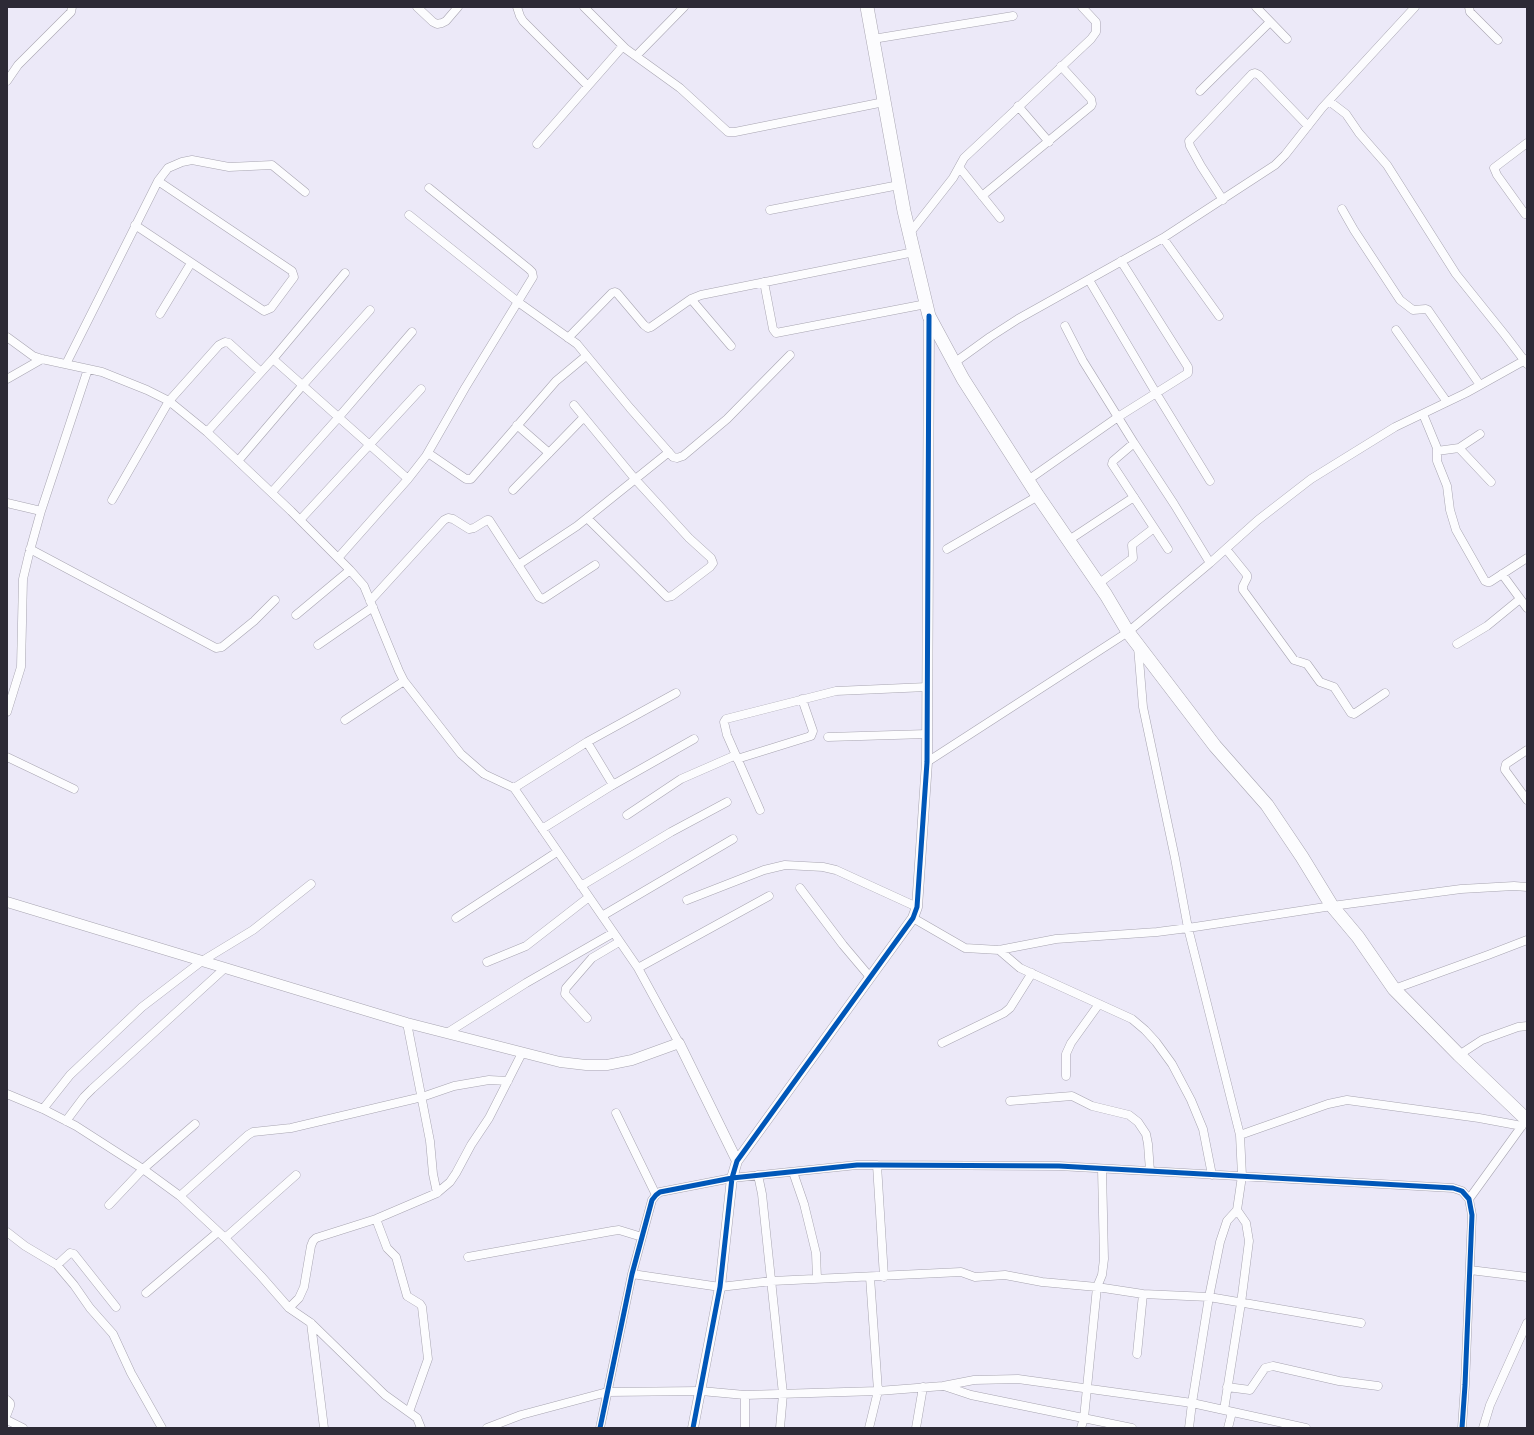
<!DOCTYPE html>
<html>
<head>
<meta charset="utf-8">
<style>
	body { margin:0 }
	#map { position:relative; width:1534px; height:1435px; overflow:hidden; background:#ece9f8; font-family:"Libre Baskerville",serif }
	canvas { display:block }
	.frame { position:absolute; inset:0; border:8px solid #2d2a36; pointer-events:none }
</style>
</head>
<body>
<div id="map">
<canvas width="1534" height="1435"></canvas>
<div class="frame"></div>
</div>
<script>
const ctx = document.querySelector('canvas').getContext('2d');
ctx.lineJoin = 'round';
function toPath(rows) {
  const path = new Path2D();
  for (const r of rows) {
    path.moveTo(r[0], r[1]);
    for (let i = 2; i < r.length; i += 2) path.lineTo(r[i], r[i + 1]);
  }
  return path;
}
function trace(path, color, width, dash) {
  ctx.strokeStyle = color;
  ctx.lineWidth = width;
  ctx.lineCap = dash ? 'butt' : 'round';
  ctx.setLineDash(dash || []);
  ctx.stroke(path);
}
const minor = toPath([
	[417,7,433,22,437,24,442,23,446,21,458,7],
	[517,7,520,16,523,21,588,86],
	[584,7,626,49,680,88,728,132,735,132,884,102],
	[1256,7,1287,39],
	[1469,7,1470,12,1498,40],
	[873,39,1013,16],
	[636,56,684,7],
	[7,81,18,65,71,12,72,7],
	[1200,91,1270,22],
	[1329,101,1346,114,1359,133,1387,165,1456,274,1505,335,1527,364],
	[1018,106,1049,142],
	[537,144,623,46],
	[959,167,1000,218],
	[982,196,1091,106,1092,104,1091,99,1061,66],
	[1223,200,1201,166,1190,146,1189,141,1252,74,1255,73,1259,75,1308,126],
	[1342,209,1354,230,1400,300,1413,310,1426,309,1428,310,1480,385],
	[770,210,899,185],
	[1525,214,1497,175,1494,168,1527,143],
	[409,215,518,302,577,344,630,408,673,457,677,458,683,456,727,419,790,355],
	[135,225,264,311,271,308,294,277,292,271,158,181],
	[909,234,953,178,964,158,1091,39,1096,32,1096,22,1082,7],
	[1163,238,1219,316],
	[1089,280,1156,393,1210,481],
	[764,282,773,329,776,333,926,304],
	[691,299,731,346],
	[160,314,191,263],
	[1065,326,1083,361,1134,443,1174,504,1210,563],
	[1396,330,1447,402],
	[7,337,33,356,42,359,102,372,147,390,169,401,207,432,238,461,291,511,350,570,364,586,399,671,404,681,461,754,484,774,514,788,638,968,679,1043],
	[568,338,612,293,615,292,617,293,644,325,648,328,651,327,691,299,701,295,914,252],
	[273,359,408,479],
	[954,363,990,337,1018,319,1163,238,1275,165,1285,155,1322,108,1415,7],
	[66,364,158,181,168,168,182,162,192,160,229,167,272,165,305,192],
	[7,379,42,359],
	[574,405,635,479,689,538,711,558,713,563,710,567,672,596,667,597,587,518],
	[1423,414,1437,448,1437,461,1447,486,1450,510,1456,530,1485,581,1487,582,1490,582,1527,558],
	[517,425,549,453],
	[207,432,273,359,345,273],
	[1134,443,1113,461,1112,464,1168,549],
	[1459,448,1491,482],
	[1437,451,1459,448,1480,434],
	[428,453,466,479,471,479,556,381,586,356],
	[238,461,302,386,370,310],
	[1028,480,1118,417,1188,373,1188,367,1121,261],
	[513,490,584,417],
	[272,492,338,418,412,332],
	[112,500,169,401,219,345,225,342,229,343,261,372],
	[7,503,41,511],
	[300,520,421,389],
	[1069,540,1134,497],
	[30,549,216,648,222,647,254,621,275,600],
	[947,549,1038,496],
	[1226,549,1247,575,1247,578,1243,586,1243,590,1294,660,1307,664,1320,682,1334,687,1351,713,1354,714,1385,693],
	[338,558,408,479,426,456,465,388,533,277,532,272,529,269,429,188],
	[518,565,577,526,669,452],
	[1502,574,1527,608],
	[1098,584,1133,558,1132,545,1154,528],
	[370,601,444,520,448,518,453,519,469,529,474,528,487,520,489,520,539,597,543,599,595,565],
	[296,615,350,570],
	[1457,644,1487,626,1520,599],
	[318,645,373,607],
	[1138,647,1143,707,1175,858,1188,928,1240,1135,1242,1176,1237,1210,1246,1223,1249,1241,1241,1303,1224,1410],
	[7,712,21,667,23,579,29,554,41,511,88,369],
	[345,720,404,681],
	[828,737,927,734],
	[587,742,613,785],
	[1527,750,1506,764,1505,768,1505,770,1527,800],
	[7,757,74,789],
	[737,759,811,736,813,731,802,699],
	[927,762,1128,632,1210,563,1258,520,1311,479,1395,427,1466,393,1527,359],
	[514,788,587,742,676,693],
	[760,810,727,735,724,722,726,719,836,691,927,687],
	[627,815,681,779,736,755],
	[542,829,611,786,694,739],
	[581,886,671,832,727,802],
	[800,888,843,945,870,977],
	[687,900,764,870,785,865,823,867,836,870,917,907],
	[602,916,733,839],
	[456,918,557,852],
	[913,918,965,948,999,950,1056,939,1157,932,1188,928,1332,906,1461,889,1514,886,1527,887],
	[999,950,1020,968,1132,1019,1145,1030,1156,1042,1172,1064,1191,1100,1203,1129,1212,1175],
	[487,962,526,946,589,897],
	[638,968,769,896],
	[1394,989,1488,955,1527,940],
	[587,1018,565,994,566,988,592,958,619,942],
	[407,1023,430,1141,433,1174,437,1193],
	[447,1033,526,983,613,933],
	[942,1043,1004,1013,1010,1008,1032,973],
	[1459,1055,1482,1040,1518,1027,1527,1026],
	[1066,1076,1066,1054,1071,1043,1099,1004],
	[7,1094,43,1109,76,1126,143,1169,180,1196,225,1238,261,1276,289,1308,311,1323,385,1395,417,1418,421,1428],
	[1010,1101,1072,1096,1092,1106,1129,1115,1138,1122,1146,1134,1148,1144,1150,1171],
	[43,1109,70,1075,142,1007,202,961,253,930,311,884],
	[616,1113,656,1195],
	[66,1121,84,1097,92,1089,225,968],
	[1240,1135,1328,1104,1347,1100,1479,1118,1522,1126],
	[877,1165,884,1277],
	[793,1172,804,1204,816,1253,817,1279],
	[758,1175,762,1194,783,1394,780,1428],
	[180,1196,248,1135,253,1132,291,1128,422,1097,454,1086,489,1080,508,1081],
	[1469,1199,1524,1123],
	[109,1205,143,1169,195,1124],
	[376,1219,387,1248,396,1257,407,1296,420,1304,422,1307,428,1359,409,1412],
	[7,1232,25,1246,57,1265,74,1285,90,1308,113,1334,131,1373,162,1428],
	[225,1238,296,1175],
	[468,1257,612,1231,619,1230,642,1237],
	[57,1265,70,1253,74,1254,116,1307],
	[1470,1270,1527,1277],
	[632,1274,720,1287,772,1281,961,1272,975,1277,1005,1275,1042,1282,1097,1287,1143,1294,1209,1297,1361,1323],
	[146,1293,218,1232],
	[289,1308,299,1298,304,1287,311,1246,313,1241,316,1238,376,1219,437,1193,450,1182,456,1173,471,1145,489,1118,522,1053],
	[311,1323,324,1428],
	[1137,1354,1143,1294],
	[944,1386,971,1395,1132,1428],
	[1227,1387,1250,1390,1265,1368,1273,1366,1339,1381,1378,1386],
	[7,1400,10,1403,10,1406,7,1414],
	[7,1420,23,1428],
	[487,1428,521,1415,607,1392,701,1391,745,1395,878,1391,943,1386,974,1380,1018,1379,1192,1403,1306,1428],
	[600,1428,632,1274,652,1200,656,1195,660,1192,732,1178,857,1165,877,1165,1059,1166,1453,1188,1462,1191,1469,1199,1472,1215,1465,1385,1462,1428],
	[745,1428,745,1395],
	[869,1428,878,1391,870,1277],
	[916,1428,923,1387],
	[1081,1428,1084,1418,1097,1287,1102,1275,1104,1259,1102,1169],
	[1189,1428,1192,1403,1209,1297,1220,1242,1227,1221,1237,1210],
	[1228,1428,1232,1412],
	[1483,1428,1490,1405,1527,1323]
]);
const tertiary = toPath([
	[7,902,407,1023,560,1062,586,1065,607,1065,632,1060,679,1043,737,1161],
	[693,1428,720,1287,732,1178,737,1161,913,918,917,907,927,762,929,316]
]);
const primary = toPath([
	[867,7,904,211,929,316,963,379,1038,496,1106,595,1128,632,1215,746,1267,805,1302,857,1332,906,1358,937,1394,989,1459,1055,1527,1120]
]);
trace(minor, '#a7a4b0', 9);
trace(tertiary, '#a7a4b0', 11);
trace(primary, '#a7a4b0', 14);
trace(minor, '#fcfcfe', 8);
trace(tertiary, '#fcfcfe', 10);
trace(primary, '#fcfcfe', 13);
trace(toPath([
	[600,1428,632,1274,652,1200,656,1195,660,1192,732,1178,857,1165,877,1165,1059,1166,1453,1188,1462,1191,1469,1199,1472,1215,1465,1385,1462,1428],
	[693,1428,720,1287,732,1178,737,1161,913,918,917,907,927,762,929,316]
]), '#0057b8', 5);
</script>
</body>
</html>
